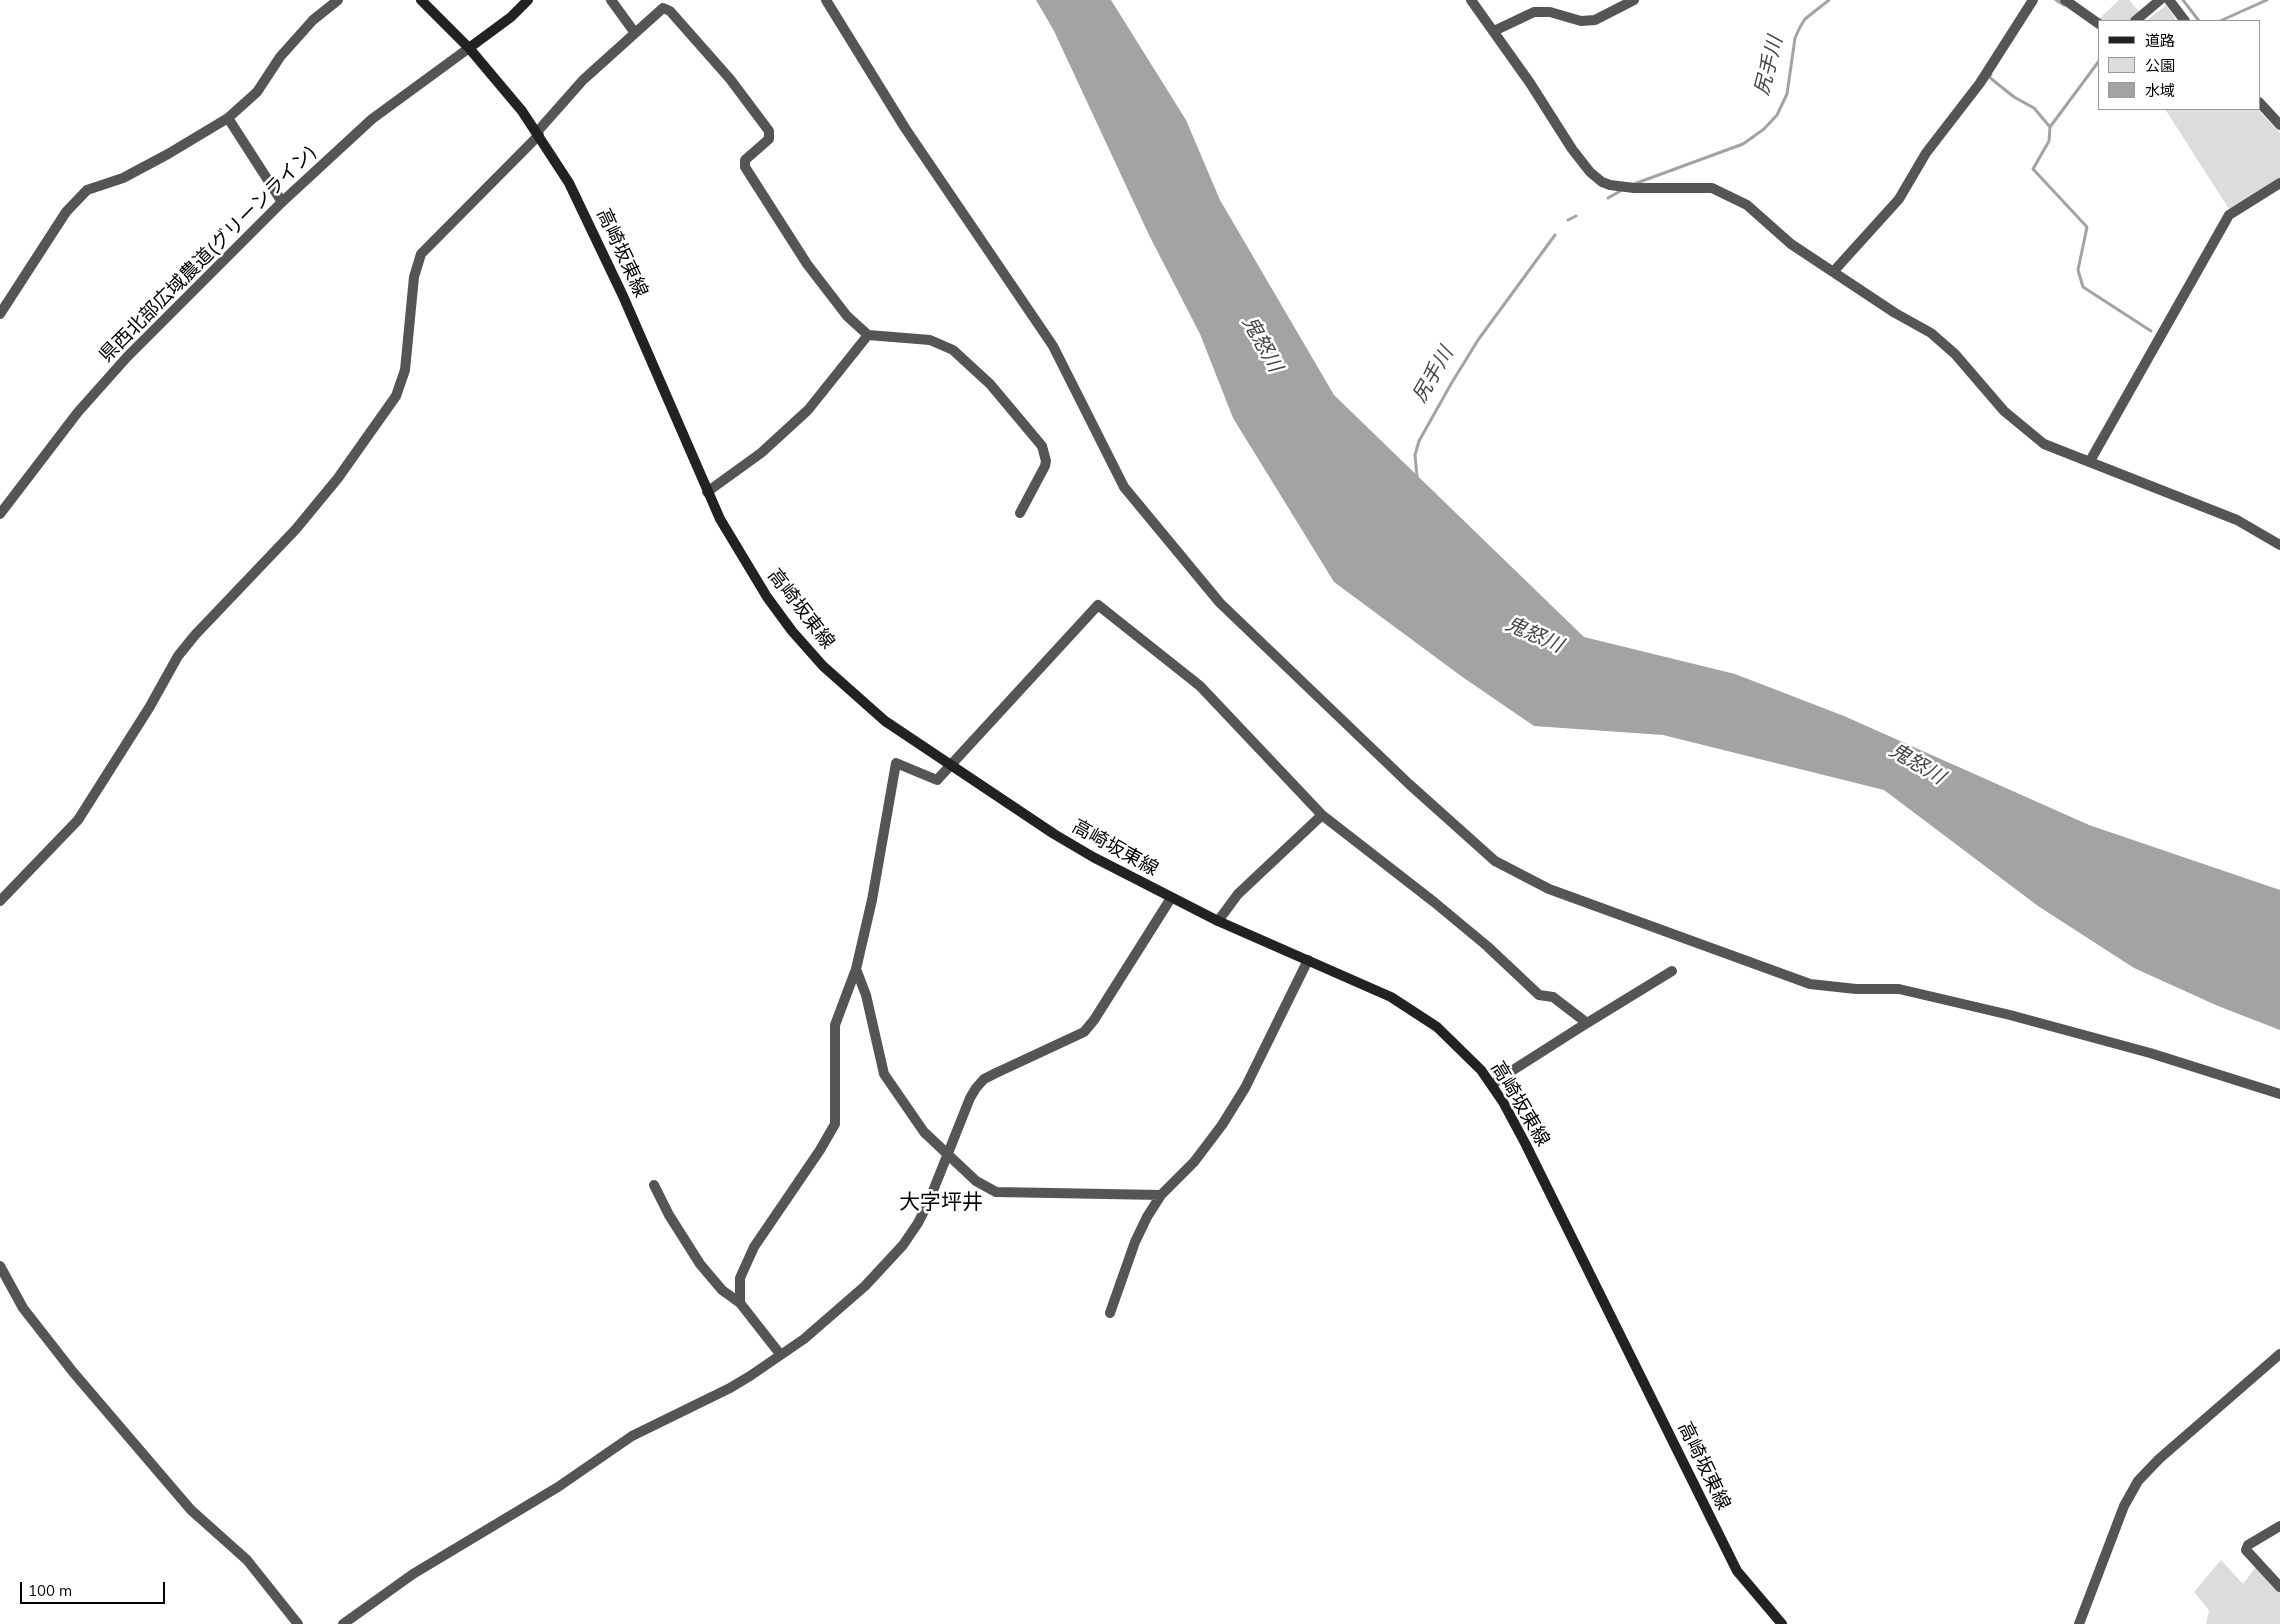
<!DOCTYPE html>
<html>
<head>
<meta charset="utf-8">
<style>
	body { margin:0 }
	#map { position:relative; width:2280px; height:1624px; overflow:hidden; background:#fff; font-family:Mulish,"Noto Sans JP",sans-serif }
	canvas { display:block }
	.legend { position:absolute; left:2098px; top:20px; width:162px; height:90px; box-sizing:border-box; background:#fff; border:1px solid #999; margin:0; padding:6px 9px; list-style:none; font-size:15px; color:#000 }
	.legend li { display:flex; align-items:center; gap:10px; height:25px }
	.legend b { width:25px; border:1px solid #999 }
	.scale { position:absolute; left:20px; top:1582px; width:145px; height:22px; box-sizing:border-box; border:2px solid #000; border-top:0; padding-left:6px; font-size:15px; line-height:18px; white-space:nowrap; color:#000; -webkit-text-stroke:4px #fff; paint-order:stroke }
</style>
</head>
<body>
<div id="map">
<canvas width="2280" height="1624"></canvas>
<ul class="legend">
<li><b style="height:6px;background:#222"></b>道路</li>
<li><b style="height:14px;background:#dcdcdc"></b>公園</li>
<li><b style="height:14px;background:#a3a3a3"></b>水域</li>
</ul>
<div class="scale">100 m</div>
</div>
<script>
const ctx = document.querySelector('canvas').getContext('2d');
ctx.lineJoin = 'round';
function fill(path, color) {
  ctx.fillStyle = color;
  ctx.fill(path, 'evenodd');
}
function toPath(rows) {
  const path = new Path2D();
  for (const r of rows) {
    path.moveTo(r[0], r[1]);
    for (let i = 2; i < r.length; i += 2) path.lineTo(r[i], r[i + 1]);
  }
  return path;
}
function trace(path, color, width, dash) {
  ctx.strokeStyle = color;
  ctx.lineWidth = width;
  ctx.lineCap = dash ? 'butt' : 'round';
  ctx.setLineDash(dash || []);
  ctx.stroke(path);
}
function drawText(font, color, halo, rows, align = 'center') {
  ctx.font = font + ' Mulish,"Noto Sans JP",sans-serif';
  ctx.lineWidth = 5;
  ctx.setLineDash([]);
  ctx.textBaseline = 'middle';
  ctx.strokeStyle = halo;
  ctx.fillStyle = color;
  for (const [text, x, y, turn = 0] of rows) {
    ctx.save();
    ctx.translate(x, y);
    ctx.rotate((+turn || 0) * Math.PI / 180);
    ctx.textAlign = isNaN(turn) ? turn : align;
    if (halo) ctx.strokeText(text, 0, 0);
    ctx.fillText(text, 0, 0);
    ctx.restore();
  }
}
fill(toPath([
	[2119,0,2129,0,2140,13,2129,21,2098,20],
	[2166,5,2177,21,2146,21],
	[2165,109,2257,109,2280,133,2280,180,2229,209],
	[2221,1560,2243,1584,2256,1567,2280,1593,2280,1624,2206,1624,2209,1610,2194,1592]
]), '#dcdcdc');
fill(toPath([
	[1036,0,1111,0,1186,120,1220,200,1334,395,1584,637,1735,674,1844,716,2089,825,2280,890,2280,1030,2218,1006,2134,968,2038,906,1884,790,1663,735,1534,726,1461,676,1334,582,1233,418,1200,334,1149,235,1054,31]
]), '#a3a3a3');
trace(toPath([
	[2056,0,2064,5],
	[2183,0,2199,21],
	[2220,21,2267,0],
	[1991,75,1989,77,2014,97,2034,108,2050,127,2049,141,2033,169,2087,227,2078,270,2083,287,2151,331],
	[2050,127,2099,61],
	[1634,184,1743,144,1764,129,1777,115,1787,94,1795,38,1800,27,1805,19,1829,0],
	[1608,198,1624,189],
	[1568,220,1576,216],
	[1417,477,1415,455,1419,441,1451,384,1478,340,1555,235]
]), '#a3a3a3', 3);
trace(toPath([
	[611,0,635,33],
	[826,0,905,128,1053,346,1124,487,1220,603,1409,784,1495,861,1549,889,1810,984,1856,989,1899,989,2010,1015,2150,1053,2280,1094],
	[1471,0,1530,83,1572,149,1590,172,1602,182,1610,185,1634,188,1712,188,1747,205,1791,244,1895,313,1931,333,1955,354,2004,411,2044,444,2237,520,2280,545],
	[2065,0,2099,24],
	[2169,0,2185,21],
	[2135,21,2160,0],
	[1494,31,1534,12,1550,12,1581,21,1595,20,1634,0],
	[2259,102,2280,125],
	[537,132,583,80,663,8,670,11,730,79,769,131,769,139,745,160,745,167,807,264,847,316,868,335,930,340,953,350,990,384,1042,446,1046,461,1045,466,1020,513],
	[282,202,228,118,257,92,280,57,313,20,338,0],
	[1833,272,1899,199,1926,153,1980,83,2033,0],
	[0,314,66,212,87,190,123,178,168,154,228,118],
	[2090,461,2229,215,2280,183],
	[707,492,761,453,808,410,868,335],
	[1322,815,1434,902,1487,946,1539,995,1553,997,1587,1023],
	[0,901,78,820,149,708,178,656,195,635,296,529,338,478,396,396,405,370,414,277,421,254,539,135],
	[1493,1085,1499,1079,1579,1028,1672,971],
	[654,1185,669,1215,700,1264,722,1290,740,1303],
	[1161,1195,996,1192,976,1181,924,1132,884,1074,866,995,856,969,872,900,896,763,937,780,1098,605,1200,686,1322,815,1238,894,1218,921],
	[0,1266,23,1308,73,1372,191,1510,247,1560,298,1624],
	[1110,1313,1135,1242,1147,1217,1161,1195,1194,1162,1222,1125,1245,1088,1308,960],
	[780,1354,740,1303,740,1278,754,1247,820,1150,835,1124,835,1025,856,969],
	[2280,1526,2248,1545,2246,1550,2280,1587],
	[343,1624,413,1574,558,1487,632,1436,730,1388,750,1376,804,1339,865,1286,903,1245,918,1223,929,1201,970,1098,976,1088,984,1079,996,1073,1084,1032,1094,1020,1171,898],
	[2079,1624,2124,1506,2138,1481,2159,1459,2280,1354]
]), '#555', 10);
trace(toPath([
	[0,514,78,412,127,357,282,202,372,119,469,48]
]), '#555', 10);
trace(toPath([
	[421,0,469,48,522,111,569,183,623,296,720,519,767,597,792,631,823,666,885,721,1054,834,1093,857,1218,921,1391,997,1437,1027,1481,1070,1503,1102,1525,1143,1737,1571,1782,1624],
	[469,48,511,17,528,0]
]), '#222', 10);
drawText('19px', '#000', '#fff', [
	["高崎坂東線",622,253,65],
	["県西北部広域農道(グリーンライン)",208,254,-45],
	["高崎坂東線",801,609,52],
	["高崎坂東線",1115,848,29],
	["高崎坂東線",1520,1104,59],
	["高崎坂東線",1704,1466,64]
]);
drawText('italic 20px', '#444', '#fff', [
	["尻手川",1769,66,-76],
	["鬼怒川",1262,344,61],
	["尻手川",1433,375,-60],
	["鬼怒川",1534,635,24],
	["鬼怒川",1917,764,31]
]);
drawText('21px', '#000', '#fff', [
	["大字坪井",941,1203]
]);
</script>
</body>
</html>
